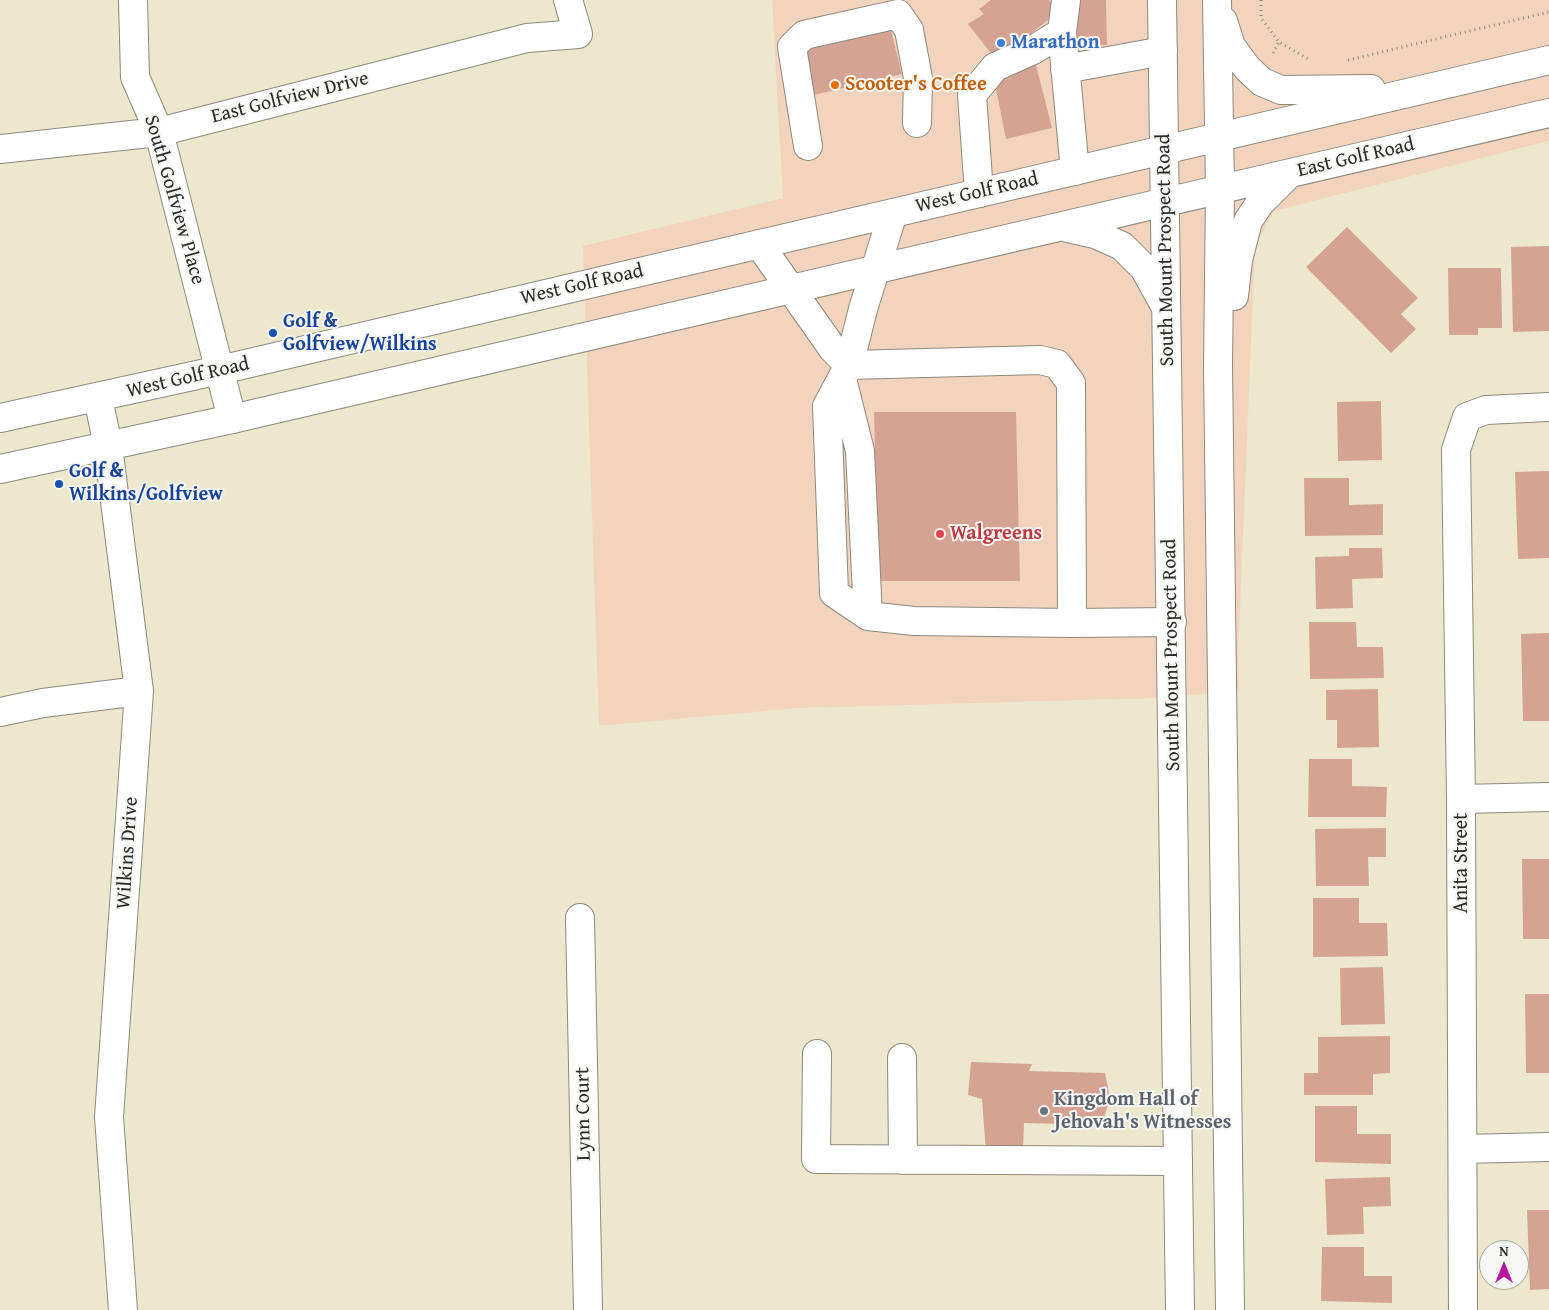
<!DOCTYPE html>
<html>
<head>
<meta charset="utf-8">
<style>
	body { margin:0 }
	#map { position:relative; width:1549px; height:1310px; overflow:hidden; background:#ede7cd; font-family:"Gentium Book Plus",serif }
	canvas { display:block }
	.north { position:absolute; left:1479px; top:1240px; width:50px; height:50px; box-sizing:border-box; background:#f6f6f2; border:1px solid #a5a5a2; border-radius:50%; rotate:0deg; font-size:14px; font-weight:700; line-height:20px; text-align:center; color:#2b2b2b }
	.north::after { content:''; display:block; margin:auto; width:18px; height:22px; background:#b5179e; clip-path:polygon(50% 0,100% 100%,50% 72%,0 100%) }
</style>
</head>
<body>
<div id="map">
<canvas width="1549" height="1310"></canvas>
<div class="north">N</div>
</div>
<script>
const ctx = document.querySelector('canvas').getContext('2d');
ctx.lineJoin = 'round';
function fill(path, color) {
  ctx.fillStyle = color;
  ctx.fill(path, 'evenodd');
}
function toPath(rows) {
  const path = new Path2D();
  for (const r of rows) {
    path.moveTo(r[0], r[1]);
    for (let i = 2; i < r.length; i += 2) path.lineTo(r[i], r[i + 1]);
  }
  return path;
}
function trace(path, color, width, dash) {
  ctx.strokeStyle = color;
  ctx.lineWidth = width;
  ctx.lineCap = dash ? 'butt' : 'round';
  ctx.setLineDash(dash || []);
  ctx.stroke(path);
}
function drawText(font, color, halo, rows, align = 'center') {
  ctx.font = font + ' "Gentium Book Plus",serif';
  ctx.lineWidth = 4;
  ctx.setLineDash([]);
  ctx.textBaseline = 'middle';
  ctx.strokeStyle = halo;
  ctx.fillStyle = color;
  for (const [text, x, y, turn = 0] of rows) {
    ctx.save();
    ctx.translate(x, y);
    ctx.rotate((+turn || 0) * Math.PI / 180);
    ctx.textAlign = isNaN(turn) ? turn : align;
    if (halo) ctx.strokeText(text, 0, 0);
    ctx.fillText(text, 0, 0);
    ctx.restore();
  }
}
fill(toPath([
	[772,0,1549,0,1549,141,1274,211,1255,247,1238,657,1239,691,1155,698,798,708,599,726,583,246,783,198]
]), '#f2d4be');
fill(toPath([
	[991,0,1049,0,1059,11,997,61,968,24,984,14,979,9],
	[1075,0,1106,0,1107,45,1076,46],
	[890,27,902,74,814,95,803,47],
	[1036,65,1052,128,1006,139,993,74],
	[1347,227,1418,298,1401,314,1416,329,1391,353,1306,267],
	[1549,246,1549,331,1513,332,1511,247],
	[1448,268,1501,268,1502,328,1478,328,1478,335,1449,335],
	[1381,401,1382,460,1338,461,1337,402],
	[874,412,1016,412,1020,581,878,581],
	[1549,471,1549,558,1518,559,1515,472],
	[1304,478,1349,478,1349,505,1383,504,1383,535,1305,536],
	[1349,548,1382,548,1383,578,1352,579,1353,608,1316,609,1315,557,1349,556],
	[1309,622,1356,622,1357,647,1383,647,1384,678,1310,679],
	[1549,633,1549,721,1523,721,1521,634],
	[1378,689,1379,747,1337,748,1337,720,1326,720,1326,690],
	[1309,759,1352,759,1352,786,1387,787,1386,817,1308,817],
	[1386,828,1386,857,1368,857,1369,886,1316,886,1315,829],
	[1522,859,1549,859,1549,939,1523,939],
	[1313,898,1359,898,1359,923,1387,923,1388,956,1313,957],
	[1383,967,1385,1024,1341,1025,1340,968],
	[1525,994,1549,994,1549,1073,1526,1073],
	[1390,1036,1390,1073,1373,1074,1373,1095,1304,1095,1304,1073,1318,1073,1318,1037],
	[971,1062,1032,1064,1029,1071,1105,1073,1110,1098,1102,1125,1024,1123,1023,1150,986,1152,982,1099,968,1095],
	[1315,1106,1357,1106,1357,1134,1391,1134,1391,1164,1315,1162],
	[1390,1177,1391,1206,1363,1207,1364,1234,1327,1235,1325,1179],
	[1527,1210,1549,1210,1549,1289,1530,1290],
	[1322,1247,1364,1247,1364,1276,1392,1276,1392,1303,1321,1301]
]), '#d5a394');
const minor = toPath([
	[133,0,135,77,159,132,232,419],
	[1062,32,1075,171],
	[1065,69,1163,51],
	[808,146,792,47,804,35,898,14,909,30,918,78,917,123],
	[0,149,159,132,527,38,578,34,568,0],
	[979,193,972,95,995,67,1033,50,1062,32,1066,0],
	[759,244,833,349,849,365,863,309,893,213],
	[842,379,860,451,868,616],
	[98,398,108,446,139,691,109,1117,123,1310],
	[1072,623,914,621,868,616,834,593,827,406,849,365,1040,360,1057,364,1071,383,1072,623,1172,622],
	[0,712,43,703,139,691],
	[1461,799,1549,797],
	[580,918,588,1310],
	[817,1054,816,1159,1178,1161],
	[902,1058,903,1160],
	[1463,1149,1549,1147],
	[1463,1310,1461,799,1456,450,1467,417,1486,410,1549,407]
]);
const major = toPath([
	[1162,0,1180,1310],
	[1217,0,1220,191,1218,366,1230,1310],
	[1223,21,1231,46,1247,68,1262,82,1281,90,1371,89],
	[1068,228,1095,234,1122,246,1144,268,1164,304],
	[1234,296,1238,260,1248,221,1260,203,1288,175],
	[0,418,220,370,1549,60],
	[0,469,232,419,1549,113]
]);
trace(minor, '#8c897c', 30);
trace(major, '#8c897c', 30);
trace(toPath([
	[1261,0,1261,18,1279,42,1310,60],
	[1273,53,1279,42],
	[1348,60,1549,12]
]), '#8c897c', 3, [1, 4]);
trace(minor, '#fff', 28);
trace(major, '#fff', 28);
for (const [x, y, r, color] of [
	[1001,43,5,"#3f7fe0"],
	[835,85,5,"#e8710a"],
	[273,333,5,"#1a4fb4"],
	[59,484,5,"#1a4fb4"],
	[940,534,5,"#e0444e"],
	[1044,1111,5,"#6b7280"]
]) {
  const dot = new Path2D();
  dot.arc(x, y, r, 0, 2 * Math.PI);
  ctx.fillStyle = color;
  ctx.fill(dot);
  trace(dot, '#f6f6f2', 2);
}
drawText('bold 20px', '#366cbe', '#f6f6f2', [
	["Marathon",1011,43]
], 'left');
drawText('bold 20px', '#c56008', '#f6f6f2', [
	["Scooter's Coffee",845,85]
], 'left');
drawText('20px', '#2b2b2b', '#f6f6f2', [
	["East Golfview Drive",290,98,-14],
	["East Golf Road",1356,158,-13],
	["West Golf Road",977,193,-13],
	["South Golfview Place",174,200,74],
	["South Mount Prospect Road",1166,250,-91],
	["West Golf Road",582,285,-13],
	["West Golf Road",188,378,-13],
	["South Mount Prospect Road",1172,655,-91],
	["Wilkins Drive",128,853,-86],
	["Anita Street",1462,863,-90],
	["Lynn Court",584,1114,-91]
]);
drawText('bold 20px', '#164399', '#f6f6f2', [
	["Golf &",283,322],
	["Golfview/Wilkins",283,345],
	["Golf &",69,472],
	["Wilkins/Golfview",69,495]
], 'left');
drawText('bold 20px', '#be3a42', '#f6f6f2', [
	["Walgreens",950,534]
], 'left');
drawText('bold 20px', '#5b616d', '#f6f6f2', [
	["Kingdom Hall of",1054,1100],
	["Jehovah's Witnesses",1054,1123]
], 'left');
</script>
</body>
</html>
